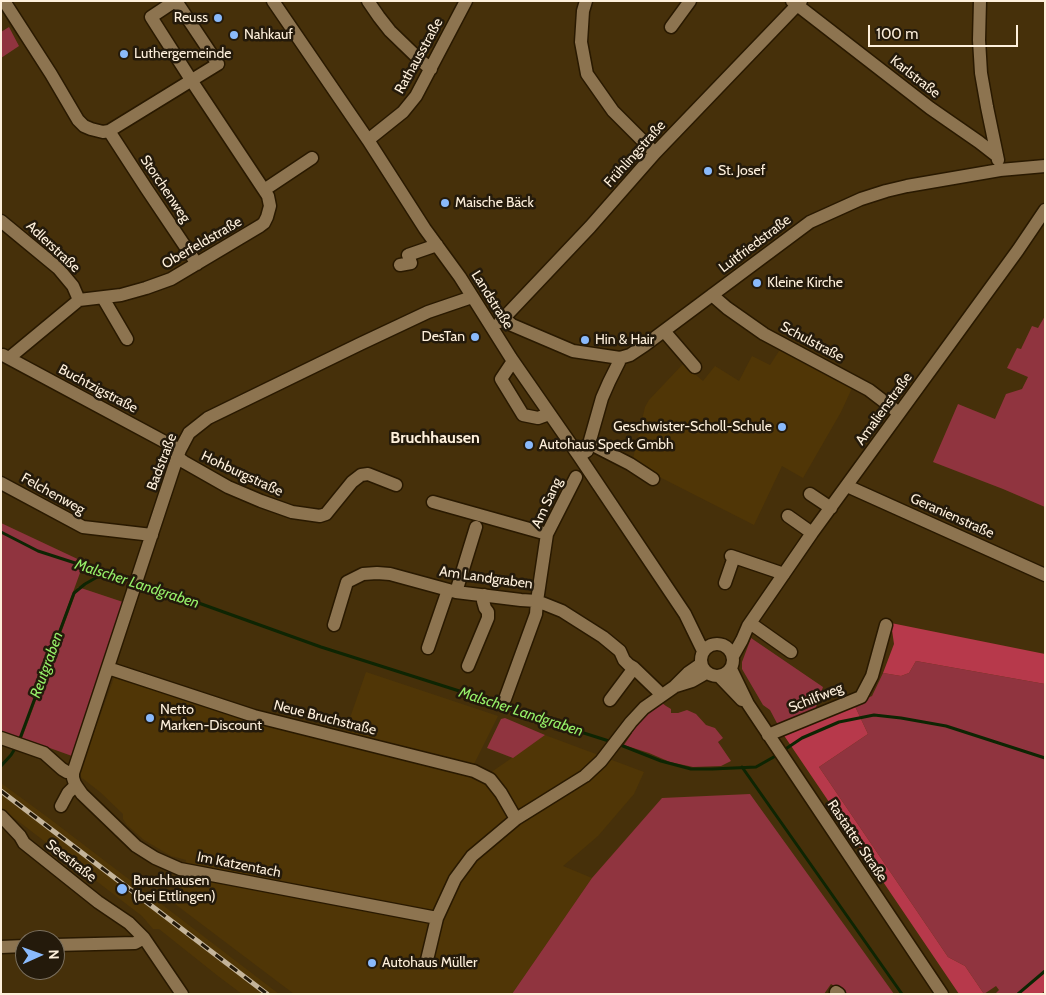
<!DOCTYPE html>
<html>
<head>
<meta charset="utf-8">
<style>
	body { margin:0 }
	#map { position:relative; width:1046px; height:995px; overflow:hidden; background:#46300a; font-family:Cabin,sans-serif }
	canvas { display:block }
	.frame { position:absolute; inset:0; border:2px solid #fef0dc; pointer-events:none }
	.north { position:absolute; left:15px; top:930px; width:50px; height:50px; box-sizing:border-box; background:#241a0b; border:1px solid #7b705f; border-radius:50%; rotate:88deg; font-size:14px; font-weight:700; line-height:20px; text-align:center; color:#fef0dc }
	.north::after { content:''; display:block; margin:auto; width:18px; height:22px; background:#8abafc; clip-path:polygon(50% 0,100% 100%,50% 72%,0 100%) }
	.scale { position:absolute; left:868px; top:25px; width:150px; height:22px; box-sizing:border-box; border:2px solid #fef0dc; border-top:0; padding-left:6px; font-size:15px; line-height:18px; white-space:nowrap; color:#fef0dc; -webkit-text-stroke:4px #241a0b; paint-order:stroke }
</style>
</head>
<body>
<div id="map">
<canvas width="1046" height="995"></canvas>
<div class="frame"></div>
<div class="north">N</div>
<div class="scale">100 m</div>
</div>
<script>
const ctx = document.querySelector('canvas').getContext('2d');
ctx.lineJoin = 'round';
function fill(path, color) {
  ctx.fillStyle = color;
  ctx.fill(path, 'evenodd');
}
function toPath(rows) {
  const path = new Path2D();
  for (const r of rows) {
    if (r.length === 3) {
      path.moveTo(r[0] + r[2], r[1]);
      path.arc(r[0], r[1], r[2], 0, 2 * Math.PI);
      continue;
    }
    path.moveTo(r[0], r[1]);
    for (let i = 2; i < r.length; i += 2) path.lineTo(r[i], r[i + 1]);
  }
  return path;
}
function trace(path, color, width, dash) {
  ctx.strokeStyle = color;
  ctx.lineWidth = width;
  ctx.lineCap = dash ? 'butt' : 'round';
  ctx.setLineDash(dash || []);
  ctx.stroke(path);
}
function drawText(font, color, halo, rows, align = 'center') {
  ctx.font = font + ' Cabin,sans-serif';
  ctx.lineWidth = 5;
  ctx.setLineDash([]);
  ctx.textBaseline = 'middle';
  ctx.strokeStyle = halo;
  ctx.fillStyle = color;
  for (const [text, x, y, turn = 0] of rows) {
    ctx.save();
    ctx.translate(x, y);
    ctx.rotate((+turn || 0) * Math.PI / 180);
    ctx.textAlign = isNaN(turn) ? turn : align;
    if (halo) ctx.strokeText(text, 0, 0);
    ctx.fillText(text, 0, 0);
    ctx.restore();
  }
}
fill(toPath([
	[781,348,853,386,841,412,803,478,782,466,754,525,632,463,645,407,649,400,683,364,703,381,715,366,739,381,752,356,770,365],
	[366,672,498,716,473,766,490,773,545,735,644,772,634,794,598,836,563,866,592,878,512,994,294,994,175,904,186,860,171,856,144,840,127,825,123,819,123,814,100,792,82,778,81,776,81,773,96,727,114,678,254,722,344,735],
	[1,783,50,819,279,994,242,994,218,976,159,929,153,929,142,916,1,808]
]), '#503606');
fill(toPath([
	[9,27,19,46,1,58,1,32],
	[1045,316,1045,507,1003,489,933,462,958,404,995,419,1006,394,1022,389,1028,377,1007,368,1017,348,1021,349,1032,326,1038,328],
	[1,523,84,562,20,737,1,735],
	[78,587,123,602,72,756,22,738],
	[751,638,823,687,814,713,779,727,770,710,763,705,742,669,742,662],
	[916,661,1045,684,1045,971,1016,994,995,994,999,990,996,986,984,994,965,966,948,957,819,767,868,734,854,704,872,696,883,673,901,676,909,673],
	[659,703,662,703,666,706,671,709,671,713,678,713,687,710,696,714,706,725,715,728,723,738,718,742,731,761,721,766,693,767,670,762,649,753,624,745,632,733,631,731,638,722],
	[505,718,545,735,513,758,487,748,501,719],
	[750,794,894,994,847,994,831,984,824,994,512,994,592,878,662,798]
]), '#90343f');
fill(toPath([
	[891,623,1045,654,1045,684,916,661,909,673,901,676,883,673,894,644],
	[854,704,868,734,819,767,948,957,965,966,984,994,959,994,783,734],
	[1045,971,1045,991,1041,994,1016,994]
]), '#b7394b');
trace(toPath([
	[1,532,38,551,103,572,133,581],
	[139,583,168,592,321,647,475,696,521,713,612,742],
	[19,741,74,593,85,584,99,576,103,572],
	[618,744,661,761,691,769,712,769,756,767,779,754],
	[784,750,802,738,839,722,874,715,901,718,946,726,1045,758],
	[1,766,11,755,16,747],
	[742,767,902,994],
	[1018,994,1045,971]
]), '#0e2503', 3);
const minor = toPath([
	[4,1,51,74,78,120,84,126,91,129,103,132,109,131,218,64,176,1],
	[273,1,368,140,425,229,460,277,511,358,579,456,685,614,703,651],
	[368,1,379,17,390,31,421,61,431,69],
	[586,1,583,11,581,42,587,74,613,111,655,153],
	[792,1,930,108,979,142,997,156],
	[980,1,979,40,981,73,987,107,998,160],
	[671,27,690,1],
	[109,131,146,188,197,264],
	[368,140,403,112,416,96,466,1],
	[264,190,312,158],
	[1,221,58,268,73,286,79,300],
	[400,265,411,263,408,255,437,245],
	[712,295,727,308,764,334,869,390,899,413],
	[103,298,127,339],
	[504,318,512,325,573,351,620,358,630,355,645,345,810,222,861,199,886,191,907,186,1000,170,1045,166],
	[500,322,590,227,655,153,801,1],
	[664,331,695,367],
	[3,355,180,450],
	[9,358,79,300,121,295,146,288,171,279,260,226,264,223,267,217,270,206,268,196,264,190,195,86,151,17,175,1],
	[513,361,501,379,523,415,538,418,549,414],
	[589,443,630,464,653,479],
	[579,456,587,451,602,398,609,382,619,362,620,358],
	[177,457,184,462,228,487,261,501,292,512,320,516,326,514,352,482,361,475,368,474,396,485],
	[1,483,83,527,152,535],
	[847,486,1045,575],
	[810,494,831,508],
	[433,502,547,534],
	[788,516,812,533],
	[731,556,784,574],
	[725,583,734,557],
	[456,592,476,527],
	[750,623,791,652],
	[334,625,347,582,363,574,377,573,390,574,456,592,521,600,537,601,562,611,603,637,620,651,624,660,629,665,634,668,662,695],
	[717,660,16],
	[428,648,448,590],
	[733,656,742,640,748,626,812,533,1018,250,1045,210],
	[468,666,488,618,488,612,485,608,483,601,484,595],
	[108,668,254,716,474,771,490,779,501,793,516,819],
	[731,669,748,704,942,994],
	[719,676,742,700],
	[676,686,692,681,706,673],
	[505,699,536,614,537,601,547,534,576,477],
	[610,700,634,668],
	[768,735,861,697,872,676,886,625],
	[1,738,44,753,62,769,67,772,73,773],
	[61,806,68,793,76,785],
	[1,816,20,836,24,843,98,902,129,923,144,938,182,994],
	[437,918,180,869,155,858,136,846,82,794,75,784,73,778,73,773,175,464,180,450,189,433,208,418,360,344,428,312,472,297],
	[55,945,135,943,144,938],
	[1,947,25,946],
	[427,960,437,918,455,879,472,856,516,819,585,776,601,761,631,722,644,708,674,687,688,673,701,664],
	[836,992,839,994]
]);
trace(minor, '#291900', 15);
trace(minor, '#8d7450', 12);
const rail = toPath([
	[1,791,267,994]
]);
trace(rail, '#c4b49a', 5);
trace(rail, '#241a0b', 3, [9]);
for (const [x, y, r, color] of [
	[218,18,5,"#8abafc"],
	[234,35,5,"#8abafc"],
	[124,54,5,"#8abafc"],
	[708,171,5,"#8abafc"],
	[445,203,5,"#8abafc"],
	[757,283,5,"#8abafc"],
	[475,337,5,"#8abafc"],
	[585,340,5,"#8abafc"],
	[782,427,5,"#8abafc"],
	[529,445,5,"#8abafc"],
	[150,718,5,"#8abafc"],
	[122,889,6,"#8abafc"],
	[372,963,5,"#8abafc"]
]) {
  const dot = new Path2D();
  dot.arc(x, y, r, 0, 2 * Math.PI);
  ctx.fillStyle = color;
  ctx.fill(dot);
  trace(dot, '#241a0b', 2);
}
drawText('14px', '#fef0dc', '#241a0b', [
	["Reuss",208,18,"right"],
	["Nahkauf",244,35],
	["Luthergemeinde",134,54],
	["St. Josef",718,171],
	["Maische Bäck",455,203],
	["Kleine Kirche",767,283],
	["DesTan",465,337,"right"],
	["Hin & Hair",595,340],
	["Geschwister-Scholl-Schule",772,427,"right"],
	["Autohaus Speck Gmbh",539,445],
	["Netto",160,710],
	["Marken-Discount",160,726],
	["Bruchhausen",133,881],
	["(bei Ettlingen)",133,897],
	["Autohaus Müller",382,963]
], 'left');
drawText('14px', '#fef0dc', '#241a0b', [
	["Rathausstraße",419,56,-61],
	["Karlstraße",915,77,38],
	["Frühlingstraße",635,154,-48],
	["Storchenweg",165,189,56],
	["Oberfeldstraße",202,243,-30],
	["Luitfriedstraße",755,244,-37],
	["Adlerstraße",53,247,43],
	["Landstraße",492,300,58],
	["Schulstraße",812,342,28],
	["Buchtzigstraße",98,389,28],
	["Amalienstraße",884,409,-54],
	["Badstraße",162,462,-69],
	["Hohburgstraße",242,474,25],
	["Felchenweg",53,494,29],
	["Am Sang",547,503,-65],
	["Geranienstraße",952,516,24],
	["Am Landgraben",486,578,8],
	["Schilfweg",816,698,-22],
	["Neue Bruchstraße",325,718,14],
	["Rastatter Straße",857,841,56],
	["Seestraße",71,861,38],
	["Im Katzentach",239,865,11]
]);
drawText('italic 15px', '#95ef68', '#241a0b', [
	["Malscher Landgraben",137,584,18],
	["Reutgraben",47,665,-70],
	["Malscher Landgraben",521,712,18]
]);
drawText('bold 16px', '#fef0dc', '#241a0b', [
	["Bruchhausen",435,438]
]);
</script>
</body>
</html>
